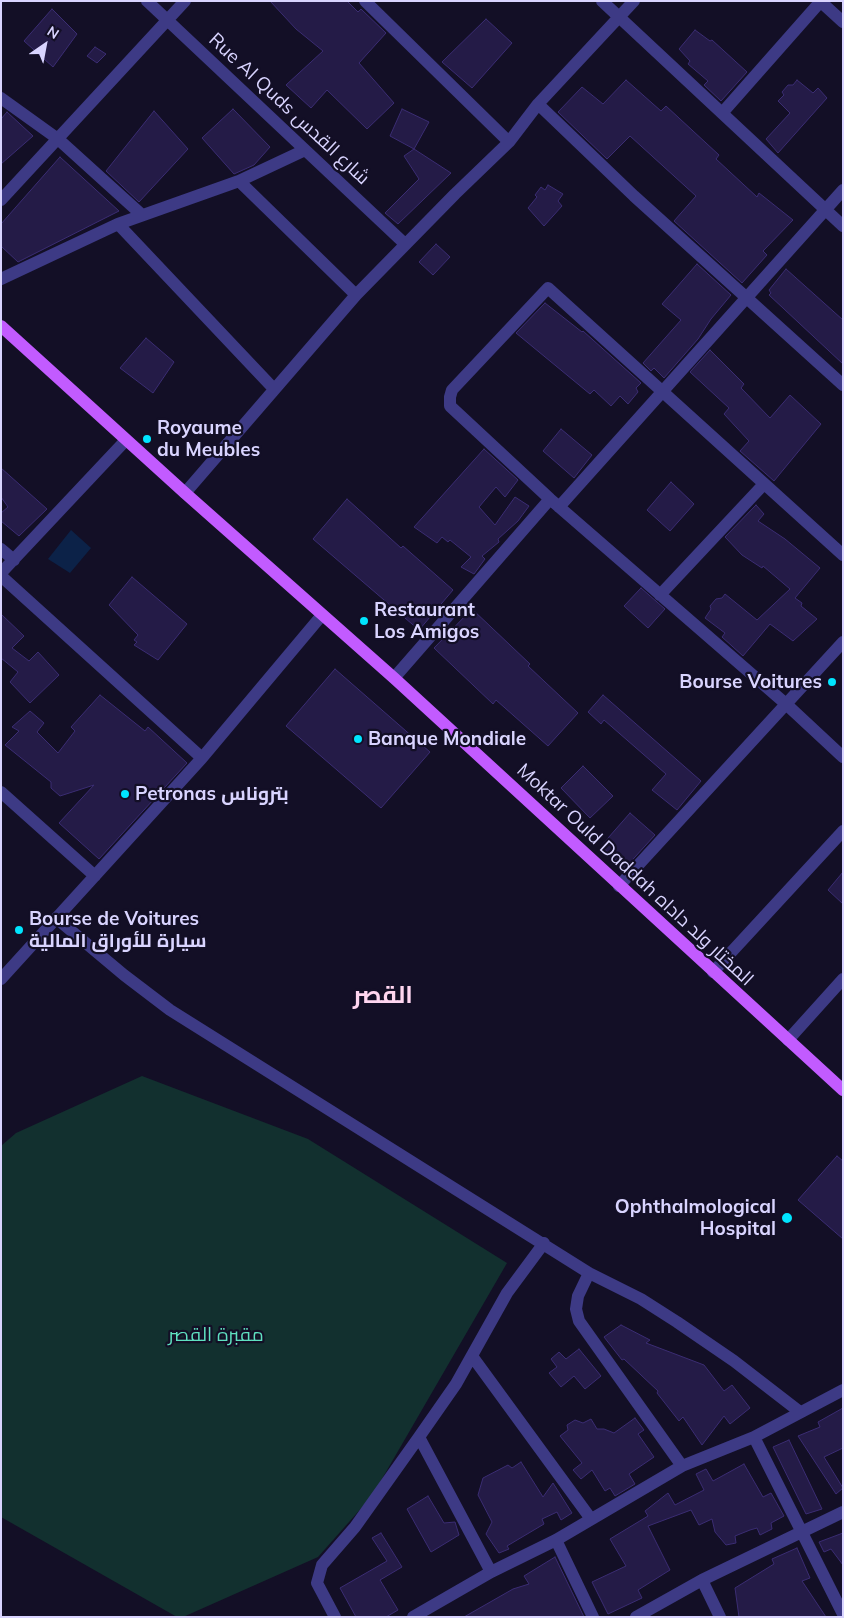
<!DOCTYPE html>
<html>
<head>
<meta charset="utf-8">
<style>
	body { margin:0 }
	#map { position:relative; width:844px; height:1618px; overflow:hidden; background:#130f26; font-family:Mulish,sans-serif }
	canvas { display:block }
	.frame { position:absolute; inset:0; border:2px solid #d9d4ff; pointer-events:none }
	.north { position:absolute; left:20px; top:20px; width:50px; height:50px; -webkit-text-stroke:4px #130f26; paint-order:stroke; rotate:33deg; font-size:14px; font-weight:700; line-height:20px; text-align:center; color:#d9d4ff }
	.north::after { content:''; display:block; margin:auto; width:18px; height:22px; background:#d9d4ff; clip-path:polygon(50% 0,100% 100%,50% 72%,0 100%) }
</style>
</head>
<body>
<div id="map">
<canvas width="844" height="1618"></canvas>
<div class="frame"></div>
<div class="north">N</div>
</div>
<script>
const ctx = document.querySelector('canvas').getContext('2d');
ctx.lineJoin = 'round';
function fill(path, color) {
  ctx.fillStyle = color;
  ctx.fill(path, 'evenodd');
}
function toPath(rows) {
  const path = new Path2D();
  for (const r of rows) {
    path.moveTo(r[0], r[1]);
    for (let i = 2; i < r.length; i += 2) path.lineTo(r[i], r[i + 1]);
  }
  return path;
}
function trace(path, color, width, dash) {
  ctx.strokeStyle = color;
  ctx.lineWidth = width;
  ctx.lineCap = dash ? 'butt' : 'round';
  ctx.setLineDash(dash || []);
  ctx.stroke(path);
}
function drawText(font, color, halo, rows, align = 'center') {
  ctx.font = font + ' Mulish,Cairo,sans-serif';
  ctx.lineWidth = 4.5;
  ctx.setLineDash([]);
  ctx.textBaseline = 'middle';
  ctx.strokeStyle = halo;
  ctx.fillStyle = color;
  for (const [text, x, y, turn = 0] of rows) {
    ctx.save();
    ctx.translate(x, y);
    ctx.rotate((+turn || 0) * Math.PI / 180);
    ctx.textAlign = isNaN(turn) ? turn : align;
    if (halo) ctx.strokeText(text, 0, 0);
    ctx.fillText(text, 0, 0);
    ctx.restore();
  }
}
fill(toPath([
	[142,1076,308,1139,507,1263,372,1496,318,1557,183,1617,177,1617,1,1517,1,1146,16,1133]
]), '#12302f');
fill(toPath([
	[71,530,91,548,70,573,48,559]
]), '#0c2248');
const building = toPath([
	[270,1,347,1,358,12,361,9,386,33,359,63,394,103,367,129,327,90,311,108,286,85,323,51,296,29,270,1],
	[52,9,77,34,53,67,24,41,52,9],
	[486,19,512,43,472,88,442,62,486,19],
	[695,30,710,41,712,40,747,72,721,101,704,85,708,81,688,64,690,61,679,49,695,30],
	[95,47,106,54,97,63,87,56,95,47],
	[626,80,661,111,666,106,719,155,716,159,757,197,759,193,793,220,763,251,767,255,742,283,674,221,696,196,630,136,607,159,558,112,582,87,603,104,626,80],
	[797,80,813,93,818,88,827,98,778,153,766,139,790,113,778,101,784,95,782,92,788,85,793,85,797,80],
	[233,109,270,147,254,165,234,174,202,138,233,109],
	[402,109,429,122,414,149,390,136,402,109],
	[154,111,188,149,139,202,106,171,154,111],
	[7,112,33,136,1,164,1,119,7,112],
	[414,149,451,173,398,224,385,213,419,179,404,156,414,149],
	[60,157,119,211,18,262,1,246,1,224,60,157],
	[548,185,563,194,558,201,562,206,544,226,528,208,537,197,535,195,541,187,545,190,548,185],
	[436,244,450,257,433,275,419,262,436,244],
	[697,264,731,295,711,319,698,339,664,378,654,368,651,371,643,363,681,320,662,304,697,264],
	[786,269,843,320,843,364,769,295,771,293,769,290,786,269],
	[545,303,582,332,583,331,641,383,636,388,638,392,628,404,620,396,611,406,594,390,590,394,516,333,545,303],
	[146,338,174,362,153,393,120,368,146,338],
	[710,350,744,384,741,388,770,418,790,395,821,424,774,481,740,451,749,441,724,414,729,408,690,372,710,350],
	[561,429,592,455,574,478,543,451,561,429],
	[484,449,518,480,505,497,496,487,479,507,495,525,515,497,529,506,518,521,498,539,499,542,482,556,485,559,474,574,461,567,471,557,450,540,448,542,442,537,437,543,414,527,484,449],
	[1,468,47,509,19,536,1,521,1,513,8,507,1,497,1,468],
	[671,482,694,504,670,531,647,510,671,482],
	[347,499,401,548,403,546,453,590,419,630,313,539,347,499],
	[756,505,764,514,758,521,785,539,820,568,795,598,802,603,801,606,817,619,793,641,770,624,743,656,722,637,725,633,705,618,711,609,710,606,716,599,722,598,725,594,757,620,790,589,763,566,762,568,742,555,725,537,756,505],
	[132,577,187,624,158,660,134,645,137,642,134,640,138,635,109,605,132,577],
	[641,588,665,609,648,628,624,606,641,588],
	[472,609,530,664,528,666,578,713,548,746,496,700,493,704,434,648,472,609],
	[1,614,24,636,12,648,29,661,38,652,59,675,30,703,10,682,18,672,1,658,1,614],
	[335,669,430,752,381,808,286,726,335,669],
	[100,695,145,731,148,727,187,763,99,859,59,823,94,785,60,796,51,788,51,782,5,745,19,731,12,727,30,711,44,723,37,732,58,753,75,731,71,727,100,695],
	[603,695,701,781,677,810,652,790,666,774,604,720,601,724,588,712,603,695],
	[583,766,613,796,590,818,561,788,583,766],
	[630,813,655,835,625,868,601,846,630,813],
	[843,872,843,904,828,890,843,872],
	[837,1156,843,1161,843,1239,798,1200,837,1156],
	[621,1325,650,1340,646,1343,704,1365,724,1391,732,1385,750,1408,730,1424,724,1416,702,1445,683,1417,679,1421,657,1393,658,1391,624,1359,622,1360,604,1337,621,1325],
	[579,1349,601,1376,585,1389,574,1376,561,1387,549,1373,557,1367,551,1359,559,1352,566,1359,579,1349],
	[843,1408,843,1448,824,1457,843,1488,836,1494,798,1436,820,1427,818,1422,843,1408],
	[635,1418,644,1430,638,1434,654,1457,629,1474,635,1484,615,1496,610,1488,605,1491,592,1470,581,1479,573,1470,582,1463,560,1436,568,1430,567,1425,575,1420,583,1423,591,1419,597,1429,604,1429,614,1433,635,1418],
	[789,1440,822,1509,806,1514,773,1447,789,1440],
	[521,1462,543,1497,553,1483,572,1513,561,1520,557,1512,542,1519,544,1524,507,1546,509,1549,499,1553,486,1534,492,1522,478,1495,483,1478,508,1465,512,1468,521,1462],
	[744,1464,763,1497,771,1493,784,1516,771,1523,772,1529,760,1535,757,1528,750,1530,735,1536,736,1543,726,1545,715,1532,712,1519,699,1525,691,1510,648,1526,670,1570,638,1590,642,1598,608,1614,592,1582,626,1566,610,1539,648,1516,645,1511,668,1493,675,1505,704,1490,696,1474,706,1469,713,1481,744,1464],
	[428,1496,444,1523,455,1522,459,1535,431,1552,407,1509,428,1496],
	[381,1533,402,1567,380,1580,398,1610,386,1617,356,1617,340,1588,387,1561,372,1538,381,1533],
	[843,1533,843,1565,831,1549,824,1552,819,1542,843,1533],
	[797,1548,810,1578,802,1581,826,1617,739,1617,735,1588,774,1564,772,1559,797,1548],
	[555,1557,584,1617,464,1617,513,1589,529,1584,524,1576,555,1557]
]);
fill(building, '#241b47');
trace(building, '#3b2d73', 1);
trace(toPath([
	[147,1,405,244],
	[365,1,509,142],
	[602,1,843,226],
	[820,1,843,22],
	[1,98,58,139,142,215],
	[538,104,634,196,843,385],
	[723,112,821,1],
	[239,181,356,295],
	[1,200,185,1],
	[118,224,274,389],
	[1,279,118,224,239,181,305,150],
	[185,493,356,295,455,194,509,142,538,104,634,1],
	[559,507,843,190],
	[1,549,14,560],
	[843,555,548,288,452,390,450,397,450,406,550,499,786,704,843,757],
	[1,573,126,440],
	[1,576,202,758],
	[660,595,764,484],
	[394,678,550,499],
	[1,792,95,876],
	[619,886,843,642],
	[56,918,124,975,170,1010,589,1273,641,1299,677,1322,734,1361,800,1412],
	[713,972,843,831],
	[1,979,202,758,322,615],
	[788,1040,843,979],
	[589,1273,578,1296,576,1309,579,1321,682,1466],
	[472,1356,591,1519],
	[419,1437,491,1572],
	[754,1437,843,1614],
	[556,1540,593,1617],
	[702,1580,720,1617],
	[335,1617,317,1583,322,1565,355,1527,419,1437,456,1384,507,1293,544,1243],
	[413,1617,491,1572,556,1540,682,1466,754,1437,843,1390],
	[636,1617,702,1580,843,1512]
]), '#3d3a85', 12);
trace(toPath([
	[1,326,185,493,394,678,843,1090]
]), '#c25bff', 12);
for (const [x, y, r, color] of [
	[147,439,5,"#00e5ff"],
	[364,621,5,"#00e5ff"],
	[832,682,5,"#00e5ff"],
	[358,739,5,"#00e5ff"],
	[125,794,5,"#00e5ff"],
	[19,930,5,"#00e5ff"],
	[787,1218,6,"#00e5ff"]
]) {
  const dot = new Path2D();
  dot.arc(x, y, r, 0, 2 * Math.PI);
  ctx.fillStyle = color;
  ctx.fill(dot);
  trace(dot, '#130f26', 2);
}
drawText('19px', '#d9d4ff', '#130f26', [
	["Rue Al Quds شارع القدس",289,109,43],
	["Moktar Ould Daddah المختار ولد داداه",635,875,43]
]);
drawText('bold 19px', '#d9d4ff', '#130f26', [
	["Royaume",157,428],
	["du Meubles",157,450],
	["Restaurant",374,610],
	["Los Amigos",374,632],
	["Bourse Voitures",822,682,"right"],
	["Banque Mondiale",368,739],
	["Petronas بتروناس",135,794],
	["Bourse de Voitures",29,919],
	["سيارة للأوراق المالية",29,941],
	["Ophthalmological",776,1207,"right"],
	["Hospital",776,1229,"right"]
], 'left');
drawText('19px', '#5fe0c0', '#130f26', [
	["مقبرة القصر",216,1335]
]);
drawText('bold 24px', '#ffd6f0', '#130f26', [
	["القصر",383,996]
]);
</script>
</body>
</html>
